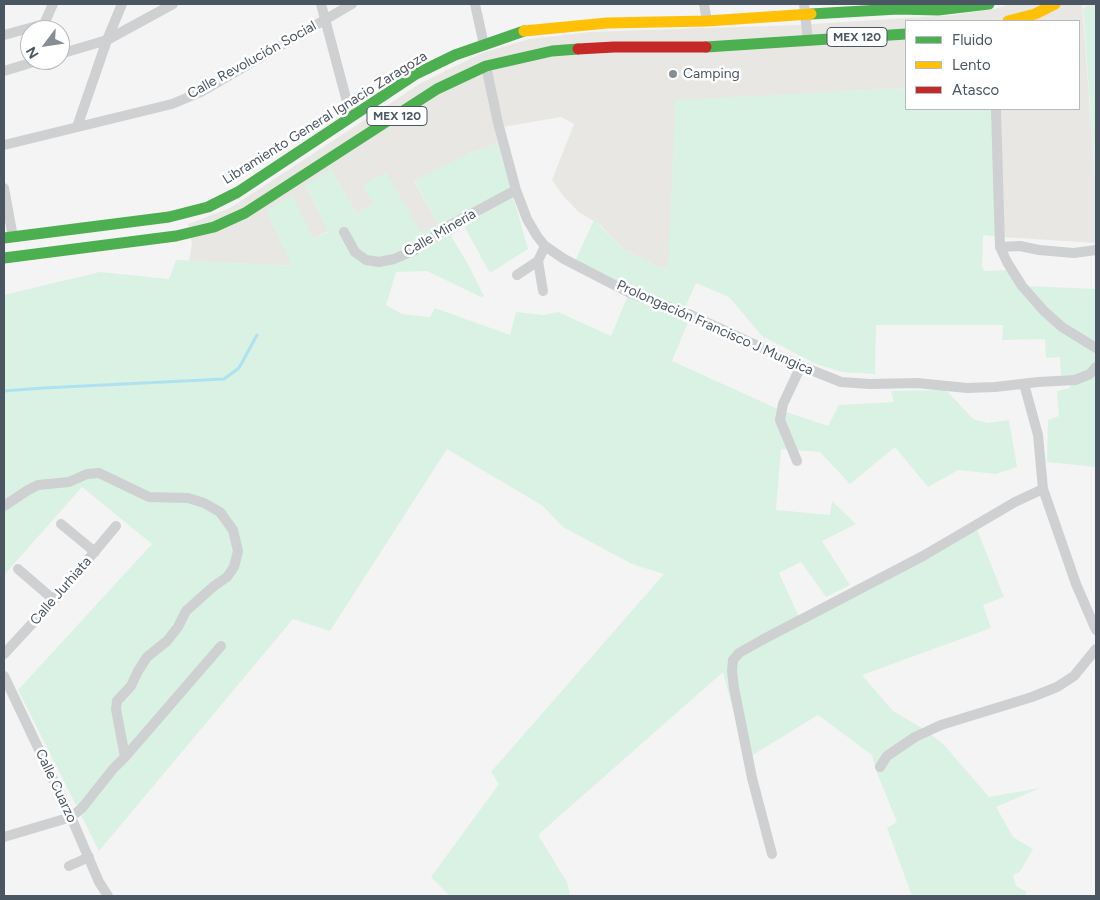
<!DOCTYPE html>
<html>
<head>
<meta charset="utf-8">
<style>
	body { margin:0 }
	#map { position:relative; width:1100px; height:900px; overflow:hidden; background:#f4f4f4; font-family:Figtree,sans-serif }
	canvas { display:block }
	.frame { position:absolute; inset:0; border:5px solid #4a5661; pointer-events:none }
	.legend { position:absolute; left:905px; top:20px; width:175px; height:90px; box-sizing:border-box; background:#fff; border:1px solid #b7bbc0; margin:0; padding:6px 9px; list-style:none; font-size:15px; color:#4a5661 }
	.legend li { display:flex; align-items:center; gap:10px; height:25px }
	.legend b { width:25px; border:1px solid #b7bbc0 }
	.north { position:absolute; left:20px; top:20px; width:50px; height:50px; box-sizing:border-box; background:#fff; border:1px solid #b7bbc0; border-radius:50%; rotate:239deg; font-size:14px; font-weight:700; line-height:20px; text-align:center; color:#4a5661 }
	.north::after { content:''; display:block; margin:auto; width:18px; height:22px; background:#868d94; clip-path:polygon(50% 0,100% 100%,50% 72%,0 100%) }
</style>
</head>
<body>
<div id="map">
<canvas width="1100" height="900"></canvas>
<div class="frame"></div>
<ul class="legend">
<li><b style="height:6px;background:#4caf50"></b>Fluido</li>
<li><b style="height:6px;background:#ffc107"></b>Lento</li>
<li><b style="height:6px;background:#c62828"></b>Atasco</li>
</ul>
<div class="north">N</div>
</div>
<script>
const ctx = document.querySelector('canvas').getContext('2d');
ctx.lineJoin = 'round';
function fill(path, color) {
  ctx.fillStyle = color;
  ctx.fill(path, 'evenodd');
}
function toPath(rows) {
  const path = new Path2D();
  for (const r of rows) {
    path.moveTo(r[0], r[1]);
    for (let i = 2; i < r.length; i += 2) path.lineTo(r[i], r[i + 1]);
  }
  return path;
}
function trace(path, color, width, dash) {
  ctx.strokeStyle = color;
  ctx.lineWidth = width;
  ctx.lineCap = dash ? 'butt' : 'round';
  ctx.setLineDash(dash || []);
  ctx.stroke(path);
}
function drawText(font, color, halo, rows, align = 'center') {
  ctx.font = font + ' Figtree,sans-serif';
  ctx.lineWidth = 5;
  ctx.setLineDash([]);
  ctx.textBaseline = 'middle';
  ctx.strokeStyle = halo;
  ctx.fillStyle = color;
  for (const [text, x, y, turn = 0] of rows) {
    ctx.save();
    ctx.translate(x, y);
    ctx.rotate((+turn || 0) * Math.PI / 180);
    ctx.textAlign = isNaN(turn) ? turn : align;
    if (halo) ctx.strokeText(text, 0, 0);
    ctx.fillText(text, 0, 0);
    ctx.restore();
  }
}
fill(toPath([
	[1009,4,1082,4,1096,190,1096,243,1002,237,1001,109,1079,109,1079,21,906,21,906,88,801,94,668,268,658,267,623,249,600,225,579,212,565,198,552,180,574,124,561,117,503,127,492,118,498,143,471,153,414,181,438,224,421,234,373,204,356,213,331,170,306,186,328,231,314,239,266,211,293,266,189,261,192,243,188,224,230,208,421,83,482,53,529,39,590,32,799,25,953,15,995,9]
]), '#e8e7e3');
fill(toPath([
	[1090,4,1096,4,1096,190,1083,8],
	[906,88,906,109,1001,109,1002,237,983,235,982,266,984,271,1016,270,1027,286,1096,289,1096,467,1047,462,1048,420,1059,416,1057,391,1070,388,1069,376,1061,375,1060,357,1046,358,1045,339,1002,340,1003,325,876,325,875,374,842,372,816,364,762,336,729,297,696,283,683,312,691,315,672,361,780,410,828,426,839,405,894,402,891,391,946,390,973,419,987,423,1009,420,1017,467,996,474,958,470,928,487,895,447,850,484,820,452,781,449,776,510,830,515,832,501,856,524,822,541,850,585,826,597,801,562,779,573,801,621,976,527,1004,597,983,605,991,628,862,675,893,711,927,731,945,746,989,797,1040,788,996,807,1013,837,1033,849,1020,872,1013,875,1016,886,1027,892,1024,896,912,896,887,828,897,822,877,773,872,755,818,715,746,759,723,672,538,835,567,882,570,896,450,896,431,877,499,784,491,772,664,574,632,564,563,527,543,506,447,449,330,631,293,619,99,851,18,690,152,544,82,487,4,575,4,295,100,272,169,279,176,260,292,266,266,211,292,195,314,239,328,232,306,185,331,169,356,213,373,204,363,185,386,172,421,233,438,224,414,180,471,153,498,143,528,249,490,273,464,226,451,236,469,266,484,296,481,297,427,271,396,272,386,305,402,314,430,317,435,308,510,335,516,312,544,315,558,312,611,336,629,293,574,263,594,220,623,249,658,267,668,268,675,100]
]), '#d9f2e3');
trace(toPath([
	[4,391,43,388,224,379,239,368,257,335]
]), '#aee2f0', 3);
trace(toPath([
	[321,4,351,117],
	[475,4,484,45],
	[704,4,707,21],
	[804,4,808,41],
	[4,35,44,24,53,4],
	[60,54,107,40,173,4],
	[486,66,498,123,516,190,527,219,537,236,545,246,564,259,630,293,691,315,801,366,841,382,870,384,917,383,967,388,995,387,1038,382,1075,380,1090,374,1096,367],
	[4,71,40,60],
	[996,109,1000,247,1007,262,1022,286,1044,311,1062,327,1096,348],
	[77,127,107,40,122,4],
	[4,145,172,104,201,92,352,4],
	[4,188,13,237],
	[344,232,355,252,366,260,379,262,394,259,415,250,449,226,516,190],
	[1000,247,1020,246,1039,250,1074,253,1096,250],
	[538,261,543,291],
	[517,275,538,261,545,246],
	[1024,384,1038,435,1043,489,1076,584,1096,630],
	[797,461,780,420,783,404,801,366],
	[4,506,28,490,38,485,69,482,87,474,99,473,149,497,188,498,204,503,220,512,233,530,238,551,234,567,227,577,214,586,186,611,178,627,167,641,147,657,138,671,131,686,117,701,116,709,125,757,113,769,82,808,71,817,4,837],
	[61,524,95,552],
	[18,569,54,600],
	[4,654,54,600,116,526],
	[4,676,71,817,99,882,108,896],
	[125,757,221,646],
	[880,767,887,756,915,737,941,725,1032,697,1057,687,1074,676,1096,649],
	[772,854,752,778,734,688,732,671,733,660,739,653,762,640,923,556,1015,502,1043,489],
	[69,866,89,857]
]), '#ced0d2', 10);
trace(toPath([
	[811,14,898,9,938,10,989,4],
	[706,47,906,34],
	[4,238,169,217,208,207,238,192,416,74,455,55,524,31],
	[4,258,176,236,214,227,245,213,437,89,486,66,552,51,578,49]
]), '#4caf50', 11);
trace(toPath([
	[1008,21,1035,14,1055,4],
	[524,31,607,23,707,21,811,14]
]), '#ffc107', 11);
trace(toPath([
	[578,49,614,47,706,47]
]), '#c62828', 11);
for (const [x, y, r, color] of [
	[673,74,5,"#868d94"]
]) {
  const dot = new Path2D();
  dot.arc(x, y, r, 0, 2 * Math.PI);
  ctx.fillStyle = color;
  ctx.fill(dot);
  trace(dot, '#fff', 2);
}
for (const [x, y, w] of [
	[857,37,60],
	[397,116,60]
]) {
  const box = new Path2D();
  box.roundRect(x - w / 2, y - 9.5, w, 19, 4);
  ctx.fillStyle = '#fff';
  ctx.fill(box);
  trace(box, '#4a5661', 1);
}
drawText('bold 12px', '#4a5661', null, [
	["MEX 120",857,37],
	["MEX 120",397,116]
]);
drawText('14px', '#4a5661', '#fff', [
	["Calle Revolución Social",252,60,-29],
	["Libramiento General Ignacio Zaragoza",325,118,-32],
	["Calle Minería",440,233,-30],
	["Prolongación Francisco J Mungica",715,328,24],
	["Calle Jurhiata",61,591,-49],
	["Calle Cuarzo",56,786,65]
]);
drawText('14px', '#4a5661', '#fff', [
	["Camping",683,74]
], 'left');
</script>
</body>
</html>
